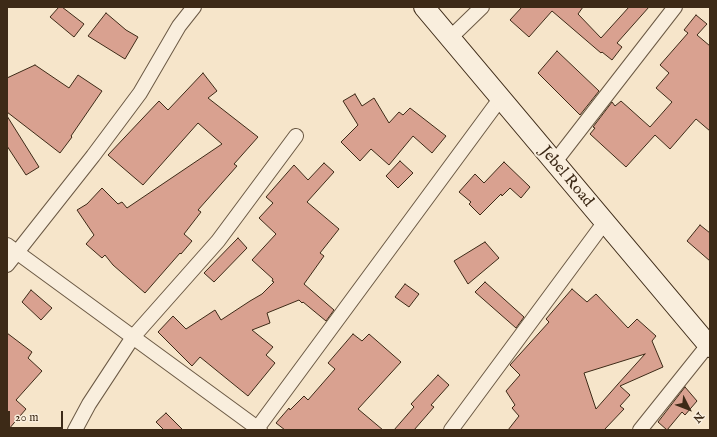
<!DOCTYPE html>
<html>
<head>
<meta charset="utf-8">
<style>
	body { margin:0 }
	#map { position:relative; width:717px; height:437px; overflow:hidden; background:#f6e5ca; font-family:"IM FELL English",serif }
	canvas { display:block }
	.frame { position:absolute; inset:0; border:8px solid #3d2a17; pointer-events:none }
	.north { position:absolute; left:669px; top:389px; width:40px; height:40px; -webkit-text-stroke:3px #f9eedd; paint-order:stroke; rotate:132deg; font-size:11px; font-weight:700; line-height:16px; text-align:center; color:#3d2a17 }
	.north::after { content:''; display:block; margin:auto; width:14px; height:18px; background:#3d2a17; clip-path:polygon(50% 0,100% 100%,50% 72%,0 100%) }
	.scale { position:absolute; left:8px; top:411px; width:55px; height:18px; box-sizing:border-box; border:2px solid #3d2a17; border-top:0; padding-left:5px; font-size:12px; line-height:14px; white-space:nowrap; color:#3d2a17; -webkit-text-stroke:3px #f9eedd; paint-order:stroke }
</style>
</head>
<body>
<div id="map">
<canvas width="717" height="437"></canvas>
<div class="frame"></div>
<div class="north">N</div>
<div class="scale">20 m</div>
</div>
<script>
const ctx = document.querySelector('canvas').getContext('2d');
ctx.lineJoin = 'round';
function fill(path, color) {
  ctx.fillStyle = color;
  ctx.fill(path, 'evenodd');
}
function toPath(rows) {
  const path = new Path2D();
  for (const r of rows) {
    path.moveTo(r[0], r[1]);
    for (let i = 2; i < r.length; i += 2) path.lineTo(r[i], r[i + 1]);
  }
  return path;
}
function trace(path, color, width, dash) {
  ctx.strokeStyle = color;
  ctx.lineWidth = width;
  ctx.lineCap = dash ? 'butt' : 'round';
  ctx.setLineDash(dash || []);
  ctx.stroke(path);
}
function drawText(font, color, halo, rows, align = 'center') {
  ctx.font = font + ' "IM FELL English",serif';
  ctx.lineWidth = 4;
  ctx.setLineDash([]);
  ctx.textBaseline = 'middle';
  ctx.strokeStyle = halo;
  ctx.fillStyle = color;
  for (const [text, x, y, turn = 0] of rows) {
    ctx.save();
    ctx.translate(x, y);
    ctx.rotate((+turn || 0) * Math.PI / 180);
    ctx.textAlign = isNaN(turn) ? turn : align;
    if (halo) ctx.strokeText(text, 0, 0);
    ctx.fillText(text, 0, 0);
    ctx.restore();
  }
}
const building = toPath([
	[59,7,62,7,84,24,74,37,50,17,59,7],
	[522,7,583,7,578,14,601,38,629,7,649,7,617,43,622,47,612,60,602,52,601,53,552,11,529,37,510,20,522,7],
	[106,13,126,30,138,37,125,59,88,36,106,13],
	[696,15,707,24,697,35,710,46,710,131,696,119,670,149,655,135,626,167,590,134,595,128,593,127,612,102,615,106,621,101,650,127,672,102,656,88,669,73,660,65,688,33,684,30,696,15],
	[557,51,599,91,580,115,538,73,557,51],
	[35,65,69,88,78,75,102,91,71,136,72,137,60,153,7,112,7,78,35,65],
	[203,73,217,91,208,98,258,137,234,164,237,166,198,210,201,212,184,234,192,241,181,254,180,253,145,293,113,265,105,255,102,258,86,244,94,235,77,210,87,204,102,188,118,204,122,202,127,208,222,144,198,123,143,185,108,155,159,101,168,110,203,73],
	[355,94,362,106,374,98,389,123,399,112,403,115,410,108,446,136,432,153,413,136,389,165,371,149,360,161,341,142,358,125,343,101,355,94],
	[7,116,39,167,26,175,7,146,7,116],
	[400,161,413,173,398,188,386,176,400,161],
	[504,162,530,187,521,198,510,188,502,196,501,194,480,215,469,204,471,202,459,192,475,174,484,183,504,162],
	[324,163,334,172,307,202,339,229,320,253,324,256,304,284,334,310,326,321,303,302,302,303,299,300,267,313,270,323,252,330,273,347,266,355,275,363,248,396,200,357,192,366,158,332,173,316,186,329,215,310,221,320,250,301,262,294,274,282,272,281,273,279,252,260,276,234,259,218,273,203,266,197,294,165,308,180,324,163],
	[700,225,710,233,710,261,687,241,700,225],
	[238,238,247,248,214,282,204,273,238,238],
	[485,242,499,258,468,284,454,261,485,242],
	[485,282,524,317,516,328,475,292,485,282],
	[405,284,419,294,409,307,395,297,405,284],
	[572,289,587,302,596,294,628,328,637,319,656,336,652,341,663,367,620,386,630,395,620,406,624,409,604,430,508,430,519,416,512,408,515,405,506,391,520,375,510,365,549,322,546,319,572,289],
	[645,354,618,384,596,409,584,373,645,354],
	[31,290,52,308,41,320,22,302,31,290],
	[7,333,32,352,28,358,42,371,16,400,26,409,8,430,7,430,7,333],
	[353,334,362,341,369,334,401,362,358,409,383,430,285,430,276,423,289,408,290,410,304,396,308,400,335,369,328,363,353,334],
	[438,375,449,385,431,405,434,407,414,430,394,430,414,407,411,404,438,375],
	[685,387,697,401,685,415,682,412,667,430,658,422,685,387],
	[166,413,183,430,164,430,156,422,166,413]
]);
fill(building, '#d9a190');
trace(building, '#3d2a17', 1);
const minor = toPath([
	[450,38,482,7],
	[554,163,675,7],
	[7,245,260,430],
	[7,265,93,156,140,93,179,26,194,7],
	[75,430,89,404,133,337,218,241,296,136],
	[256,430,500,99],
	[451,430,604,223],
	[640,430,708,345]
]);
const secondary = toPath([
	[424,7,710,347]
]);
trace(minor, '#6b5944', 16);
trace(secondary, '#3d2a17', 22);
trace(minor, '#f9eedd', 14);
trace(secondary, '#f9eedd', 20);
drawText('16px', '#3d2a17', '#f9eedd', [
	["Jebel Road",566,177,50]
]);
</script>
</body>
</html>
